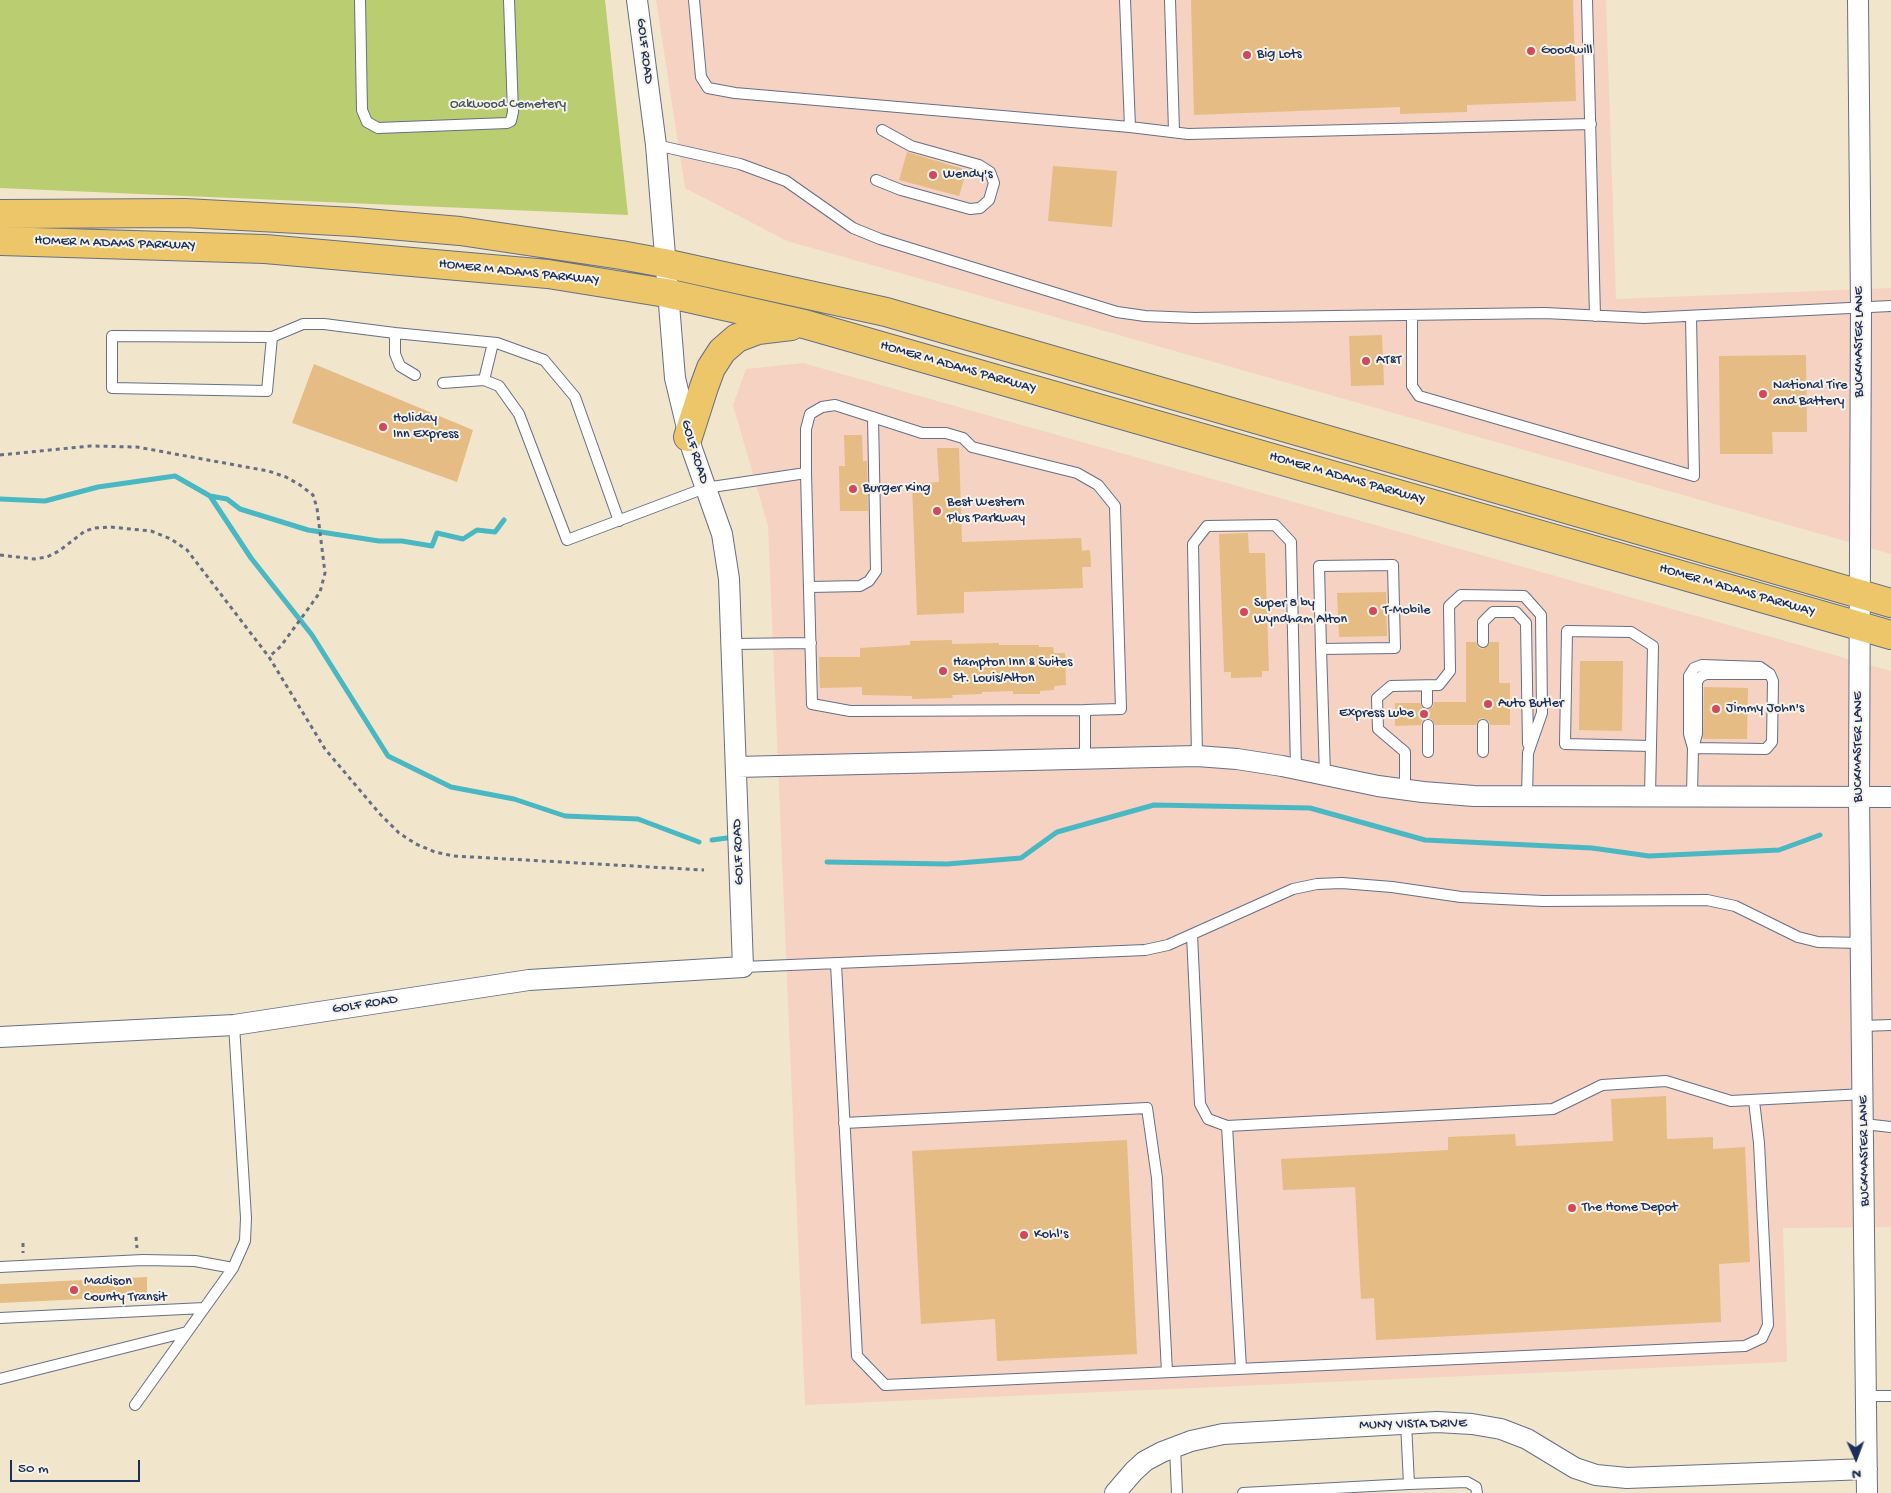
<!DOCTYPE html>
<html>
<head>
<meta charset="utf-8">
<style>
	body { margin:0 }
	#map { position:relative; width:1891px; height:1493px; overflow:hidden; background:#f1e6cc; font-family:"Gochi Hand",sans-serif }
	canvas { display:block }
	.north { position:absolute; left:1831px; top:1433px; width:50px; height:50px; -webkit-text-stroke:4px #f7f3e8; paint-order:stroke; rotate:178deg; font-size:14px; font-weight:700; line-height:20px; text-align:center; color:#1b2f5e }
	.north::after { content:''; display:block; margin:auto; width:18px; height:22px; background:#1b2f5e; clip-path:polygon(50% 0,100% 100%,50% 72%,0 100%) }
	.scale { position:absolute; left:10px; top:1460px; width:130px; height:22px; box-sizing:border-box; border:2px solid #1b2f5e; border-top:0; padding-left:6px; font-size:15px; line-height:18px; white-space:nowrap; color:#1b2f5e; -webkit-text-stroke:4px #f7f3e8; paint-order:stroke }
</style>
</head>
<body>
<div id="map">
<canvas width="1891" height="1493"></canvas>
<div class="north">N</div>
<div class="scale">50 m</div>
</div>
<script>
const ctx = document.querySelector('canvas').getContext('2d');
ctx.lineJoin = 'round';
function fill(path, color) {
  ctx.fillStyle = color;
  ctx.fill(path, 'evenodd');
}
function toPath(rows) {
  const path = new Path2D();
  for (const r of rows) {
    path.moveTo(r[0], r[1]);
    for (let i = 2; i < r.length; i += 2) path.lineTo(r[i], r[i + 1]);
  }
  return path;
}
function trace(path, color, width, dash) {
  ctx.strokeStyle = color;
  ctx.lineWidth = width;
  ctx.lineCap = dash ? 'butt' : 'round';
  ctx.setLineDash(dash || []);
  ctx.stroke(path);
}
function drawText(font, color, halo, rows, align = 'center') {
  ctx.font = font + ' "Gochi Hand",sans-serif';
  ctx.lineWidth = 4;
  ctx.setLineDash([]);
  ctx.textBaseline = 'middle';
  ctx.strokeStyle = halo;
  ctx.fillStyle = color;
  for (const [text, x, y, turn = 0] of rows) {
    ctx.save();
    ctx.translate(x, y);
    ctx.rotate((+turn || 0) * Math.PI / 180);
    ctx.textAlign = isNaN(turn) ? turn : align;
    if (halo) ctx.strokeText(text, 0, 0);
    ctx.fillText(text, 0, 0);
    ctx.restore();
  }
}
fill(toPath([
	[656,0,1606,0,1616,299,1891,288,1891,554,787,241,685,188],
	[803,363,1891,671,1891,1227,1783,1228,1787,1362,805,1405,768,526,733,405,746,369]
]), '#f5d2c2');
fill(toPath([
	[0,0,605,0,628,215,0,188]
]), '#bbcd71');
trace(toPath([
	[210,496,227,499,240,509,308,530,379,541,402,541,432,546,437,533,463,539,477,530,495,532,504,520],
	[0,499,45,501,98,487,175,476,210,496,251,558,312,635,388,756,451,787,514,799,565,816,638,819,699,842],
	[712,840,727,838],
	[827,862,947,864,1021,858,1057,832,1154,805,1310,808,1425,840,1592,848,1649,856,1779,850,1820,835]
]), '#4ab8c3', 5);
fill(toPath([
	[1191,0,1573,0,1576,101,1467,105,1467,112,1400,114,1400,107,1194,115],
	[907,152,967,170,959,196,899,180],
	[1053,166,1117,171,1112,227,1048,221],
	[1382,335,1384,385,1351,386,1349,336],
	[1806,355,1807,432,1772,432,1773,454,1720,454,1719,356],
	[314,364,473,430,457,482,292,423],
	[844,435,862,435,863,461,867,461,868,511,840,511,839,466,845,466],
	[937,448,959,448,962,542,1081,538,1082,551,1090,550,1091,567,1082,567,1083,588,964,592,964,613,917,615,912,484,939,482],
	[1248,533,1249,553,1265,553,1269,671,1262,671,1262,677,1231,678,1231,672,1224,672,1219,534],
	[1386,592,1387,636,1339,637,1337,593],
	[952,640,952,644,999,643,999,645,1039,645,1039,647,1053,647,1054,653,1065,653,1066,685,1054,686,1054,690,1040,691,1040,694,1013,694,1013,691,982,692,982,694,952,695,953,698,912,699,912,696,862,695,862,687,820,688,819,657,860,657,860,648,910,645,910,641],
	[1466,642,1476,642,1479,648,1483,649,1490,642,1499,642,1499,683,1510,683,1510,725,1490,725,1489,721,1483,718,1479,719,1476,725,1435,725,1432,719,1428,718,1422,721,1421,725,1395,726,1395,703,1420,703,1423,709,1427,710,1433,707,1434,702,1466,702],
	[1580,661,1623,661,1622,731,1579,730],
	[1704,687,1748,688,1747,739,1703,739],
	[1666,1096,1667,1139,1713,1137,1713,1149,1745,1147,1750,1262,1719,1264,1721,1322,1376,1340,1374,1298,1361,1299,1355,1187,1283,1190,1281,1159,1448,1150,1448,1137,1515,1134,1516,1146,1613,1141,1611,1099],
	[1127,1140,1137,1354,997,1361,995,1319,921,1324,912,1151],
	[147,1277,147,1296,0,1303,0,1284]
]), '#e5bc83');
const lane = toPath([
	[360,0,362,110,367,122,378,128,507,123,511,121,513,112,509,0],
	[694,0,701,77,708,88,735,93,1130,127,1188,134,1591,124],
	[1125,0,1130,127],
	[1170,0,1174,131],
	[1587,0,1595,316],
	[656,145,740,164,786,181,853,228,880,239,1117,312,1145,316,1194,318,1545,313,1644,318,1891,306],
	[876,180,901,190,970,209,980,208,989,200,994,183,990,172,979,165,911,146,882,130],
	[1412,315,1412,386,1419,396,1694,476,1691,316],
	[395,333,497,343,544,360,575,397,619,521],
	[272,337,112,336,112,388,267,391,272,337,303,324,324,324,395,333,395,354,400,366,415,375],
	[484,380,493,343],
	[443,383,484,380,499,386,519,414,567,540,705,488,806,473,806,429,810,414,822,407,835,405,922,433,946,433,963,438,972,447,1077,473,1098,485,1115,506,1117,577,1121,709,1085,710],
	[806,473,812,704,850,711,1085,710,1085,758],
	[810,587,860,586,869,581,876,571,873,417],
	[1483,642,1483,622,1493,612,1516,612,1526,623,1528,744],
	[732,644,811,643],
	[1321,649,1395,648,1393,565,1319,566,1321,649,1325,775],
	[1702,665,1760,667,1770,674,1773,681,1772,742,1766,749,1693,748,1689,734,1689,676,1694,668,1702,665],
	[1427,703,1427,686],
	[1428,725,1428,752],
	[1483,725,1483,752],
	[1197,756,1193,544,1207,526,1275,525,1291,542,1296,769],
	[1405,790,1405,752,1378,729,1377,698,1391,686,1439,685,1450,671,1449,606,1461,595,1524,596,1541,615,1542,713,1528,753,1527,797],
	[1650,795,1651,746,1653,646,1631,632,1567,631,1565,744,1651,746],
	[1692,795,1693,748,1697,734,1697,682,1700,677,1706,674,1770,674],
	[1192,935,1200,1104,1208,1119,1227,1126,1553,1109,1602,1085,1666,1081,1731,1101,1864,1094],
	[836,964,857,1356,885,1385,1745,1346,1762,1338,1768,1325,1759,1143,1754,1101],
	[743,967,1145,950,1168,945,1293,889,1317,884,1342,883,1392,887,1461,897,1543,901,1707,900,1735,906,1798,937,1818,942,1861,943],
	[1862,1026,1891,1025],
	[844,1123,1147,1108,1157,1178,1167,1372],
	[1864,1124,1891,1127],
	[1227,1126,1241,1368],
	[0,1267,143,1260,195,1261,233,1268,245,1241,246,1218,234,1025],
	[0,1318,204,1308],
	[0,1379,187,1332],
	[1867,1396,1891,1396],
	[135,1405,233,1268],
	[1406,1423,1409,1484,1467,1482,1476,1487,1477,1493],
	[1175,1447,1177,1493],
	[1243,1493,1409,1484]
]);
const street = toPath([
	[1858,0,1861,306,1859,797,1867,1493],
	[736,767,1197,756,1237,759,1282,766,1378,786,1423,792,1474,796,1891,797],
	[0,1037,234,1025,529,980,743,967,729,579,722,534,692,449,675,378,656,145,637,0],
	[1115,1493,1134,1471,1145,1461,1162,1452,1191,1441,1223,1434,1437,1422,1472,1424,1501,1429,1527,1439,1575,1468,1596,1475,1627,1478,1867,1469]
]);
const primary = toPath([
	[0,214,185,213,354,222,460,231,621,255,664,263,886,312,1891,603],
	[0,241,265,249,548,274,666,293,804,324,1891,635],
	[688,437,704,387,711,368,722,351,737,338,758,330,791,326]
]);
trace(lane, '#666f84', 12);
trace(street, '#666f84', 22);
trace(primary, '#666f84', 30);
trace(toPath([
	[0,455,90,446,137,447,268,471,286,477,300,485,313,495,317,508,325,573,320,592,313,602,281,646,269,657],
	[0,555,34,559,47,557,59,551,85,531,95,528,110,527,151,531,171,539,187,550,269,657,325,749,380,814,399,833,416,844,435,852,454,856,704,870],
	[136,1237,137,1248],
	[23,1243,23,1253]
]), '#666f84', 3, [4, 4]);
trace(lane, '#fff', 10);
trace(street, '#fff', 20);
trace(primary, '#ecc669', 28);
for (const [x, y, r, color] of [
	[1531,51,5,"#d1495b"],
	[1247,55,5,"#d1495b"],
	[933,175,5,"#d1495b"],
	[1366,361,5,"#d1495b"],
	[1763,394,5,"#d1495b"],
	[383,427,5,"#d1495b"],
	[853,489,5,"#d1495b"],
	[937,511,5,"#d1495b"],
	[1373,611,5,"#d1495b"],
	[1244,612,5,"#d1495b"],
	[943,671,5,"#d1495b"],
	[1488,704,5,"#d1495b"],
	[1716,709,5,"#d1495b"],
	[1424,714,5,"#d1495b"],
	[1572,1208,5,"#d1495b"],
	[1024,1235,5,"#d1495b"],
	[74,1290,5,"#d1495b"]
]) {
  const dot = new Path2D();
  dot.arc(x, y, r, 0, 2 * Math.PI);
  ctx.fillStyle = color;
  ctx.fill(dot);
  trace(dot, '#f7f3e8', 2);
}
drawText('14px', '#1b2f5e', '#f7f3e8', [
	["GOLF ROAD",644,51,83],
	["HOMER M ADAMS PARKWAY",115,244,2],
	["HOMER M ADAMS PARKWAY",519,273,6],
	["BUCKMASTER LANE",1860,342,-90],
	["HOMER M ADAMS PARKWAY",958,368,16],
	["GOLF ROAD",694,452,73],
	["HOMER M ADAMS PARKWAY",1347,479,16],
	["HOMER M ADAMS PARKWAY",1737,591,16],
	["BUCKMASTER LANE",1859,747,-90],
	["GOLF ROAD",739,852,-92],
	["GOLF ROAD",365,1005,-9],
	["BUCKMASTER LANE",1865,1151,-91],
	["MUNY VISTA DRIVE",1413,1425,-1]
]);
drawText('14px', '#1b2f5e', '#f7f3e8', [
	["Goodwill",1541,51],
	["Big Lots",1257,55],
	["Wendy's",943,175],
	["AT&T",1376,361],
	["National Tire",1773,386],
	["and Battery",1773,402],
	["Holiday",393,419],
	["Inn Express",393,435],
	["Burger King",863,489],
	["Best Western",947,503],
	["Plus Parkway",947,519],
	["Super 8 by",1254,604],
	["Wyndham Alton",1254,620],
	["T-Mobile",1383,611],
	["Hampton Inn & Suites",953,663],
	["St. Louis/Alton",953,679],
	["Auto Butler",1498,704],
	["Jimmy John's",1726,709],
	["Express Lube",1414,714,"right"],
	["The Home Depot",1582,1208],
	["Kohl's",1034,1235],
	["Madison",84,1282],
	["County Transit",84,1298]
], 'left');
drawText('14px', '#435663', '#f7f3e8', [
	["Oakwood Cemetery",508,105]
]);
</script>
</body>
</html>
